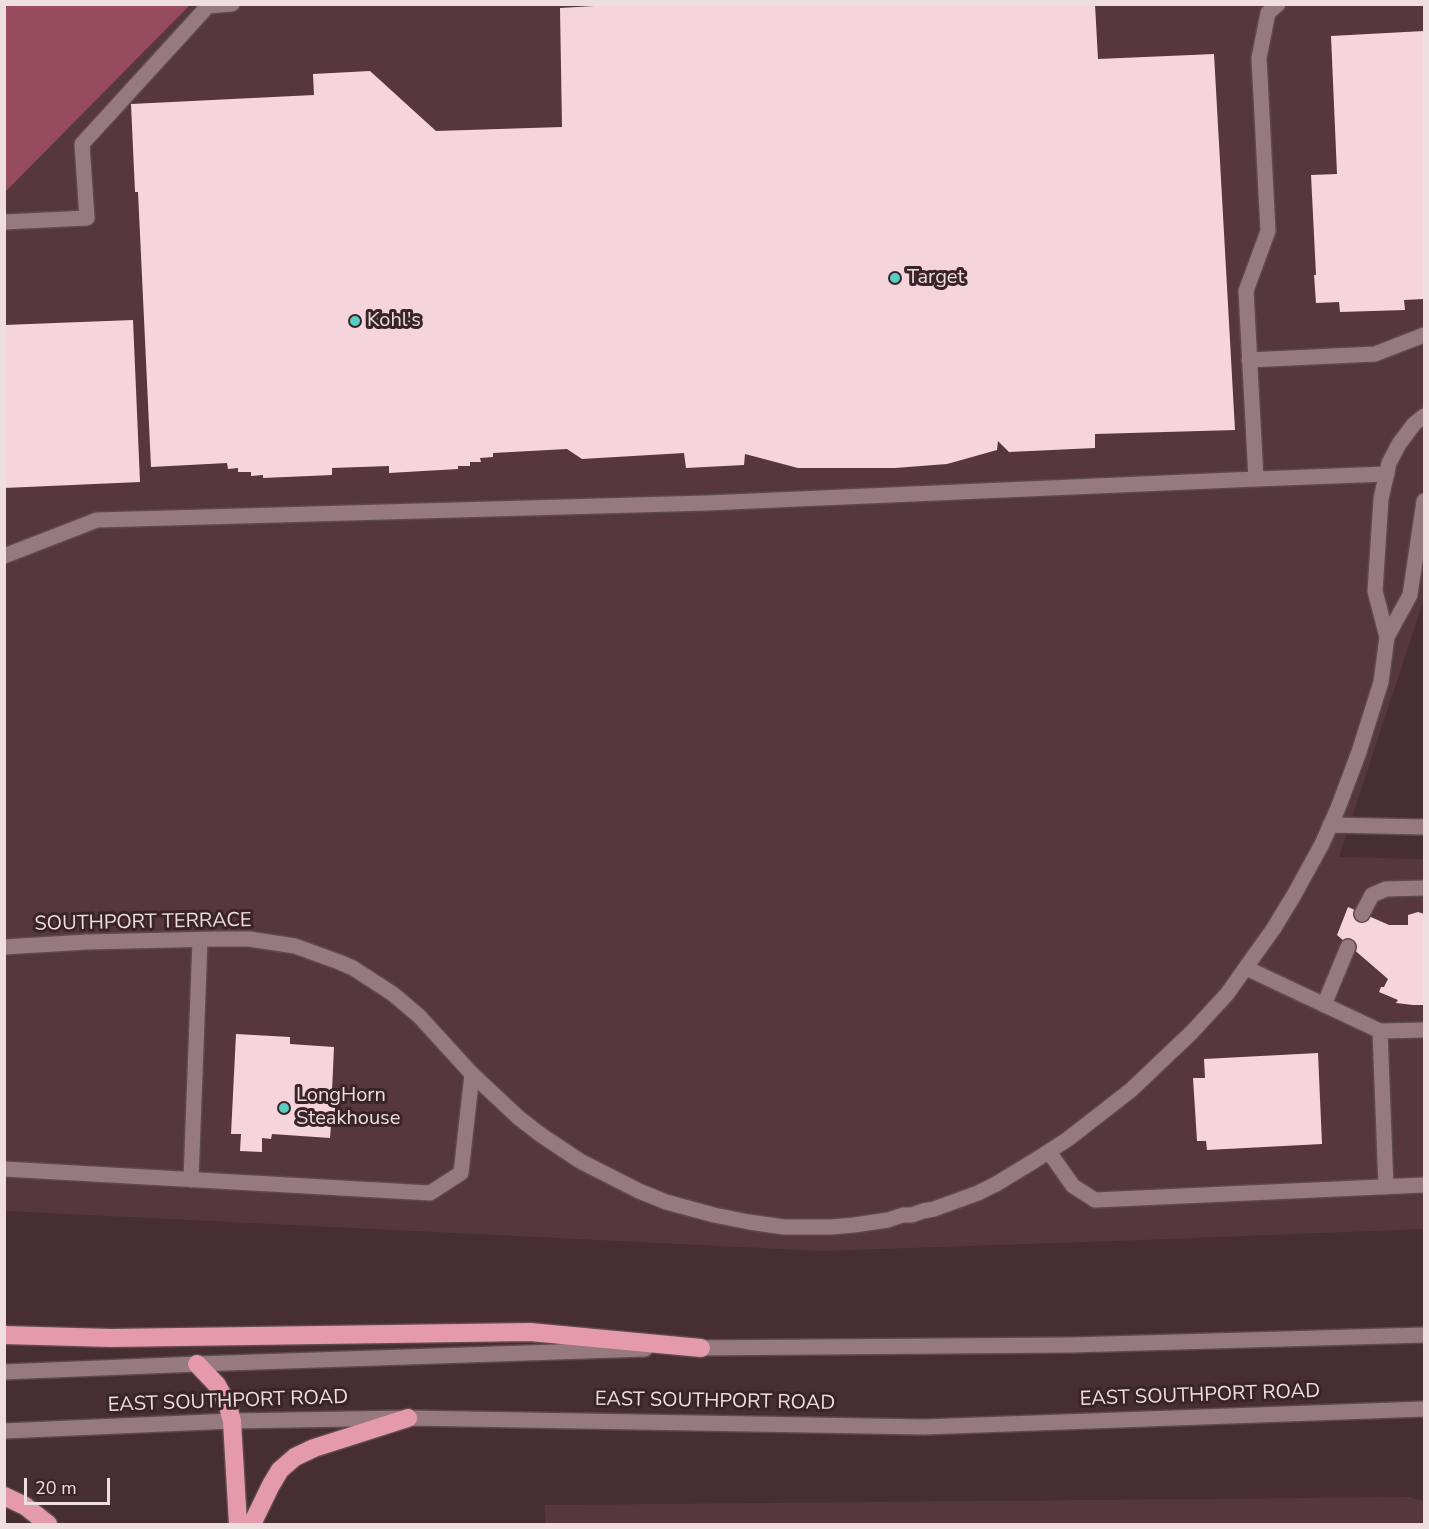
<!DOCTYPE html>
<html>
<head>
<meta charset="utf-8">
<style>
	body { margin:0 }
	#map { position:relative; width:1429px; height:1529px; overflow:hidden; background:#462e33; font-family:"Nunito Sans",sans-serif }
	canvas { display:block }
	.frame { position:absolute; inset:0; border:6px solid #eedee1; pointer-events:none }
	.scale { position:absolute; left:24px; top:1478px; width:86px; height:27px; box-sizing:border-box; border:3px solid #eedee1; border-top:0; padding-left:8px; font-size:18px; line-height:21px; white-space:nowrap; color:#eedee1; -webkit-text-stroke:4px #3b2429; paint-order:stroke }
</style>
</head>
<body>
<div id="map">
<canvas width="1429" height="1529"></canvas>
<div class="frame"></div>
<div class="scale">20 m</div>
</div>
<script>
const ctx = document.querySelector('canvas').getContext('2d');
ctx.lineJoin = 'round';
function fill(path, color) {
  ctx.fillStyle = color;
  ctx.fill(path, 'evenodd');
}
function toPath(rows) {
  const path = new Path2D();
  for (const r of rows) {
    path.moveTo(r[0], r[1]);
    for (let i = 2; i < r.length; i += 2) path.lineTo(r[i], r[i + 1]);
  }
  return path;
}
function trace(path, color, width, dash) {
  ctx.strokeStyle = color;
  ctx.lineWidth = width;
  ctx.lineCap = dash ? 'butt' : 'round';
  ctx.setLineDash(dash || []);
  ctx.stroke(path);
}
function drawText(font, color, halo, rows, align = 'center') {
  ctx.font = font + ' "Nunito Sans",sans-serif';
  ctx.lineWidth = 6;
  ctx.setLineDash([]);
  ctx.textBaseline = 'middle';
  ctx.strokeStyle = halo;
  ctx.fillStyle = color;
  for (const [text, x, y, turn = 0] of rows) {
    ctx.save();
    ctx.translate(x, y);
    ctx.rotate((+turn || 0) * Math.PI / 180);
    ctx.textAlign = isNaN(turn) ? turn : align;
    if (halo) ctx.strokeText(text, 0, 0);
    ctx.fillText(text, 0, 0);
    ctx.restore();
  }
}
fill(toPath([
	[190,5,1424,5,1424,599,1339,857,1424,859,1424,1229,1118,1241,822,1251,5,1211,4,190,7,189],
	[1409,1497,1424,1501,1424,1524,545,1524,545,1505]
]), '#56373e');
fill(toPath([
	[4,5,190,5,7,190,5,190]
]), '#974b5e');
fill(toPath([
	[629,4,1095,4,1098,59,1214,54,1235,430,1095,434,1095,448,1009,452,998,441,997,450,947,464,895,468,798,468,745,454,744,465,686,468,684,453,582,459,567,449,493,453,493,457,480,458,481,462,470,462,470,466,458,466,458,469,389,473,389,466,332,468,332,475,263,478,263,475,251,476,251,472,238,472,238,468,228,469,227,463,151,467,138,192,135,192,131,104,314,95,313,74,370,71,436,131,562,127,560,8],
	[1424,31,1424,299,1404,300,1405,310,1340,312,1339,302,1316,303,1314,275,1316,275,1311,175,1337,174,1331,36],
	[133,320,140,482,4,488,4,325],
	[1348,907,1389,925,1408,925,1408,915,1418,912,1424,914,1424,1005,1413,1005,1396,1003,1398,1000,1379,992,1381,987,1384,987,1388,979,1337,935],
	[236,1034,290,1037,290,1044,334,1047,332,1091,336,1091,334,1125,331,1125,330,1138,272,1134,271,1139,262,1138,262,1152,240,1151,241,1134,231,1134],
	[1318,1053,1322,1144,1207,1150,1206,1141,1197,1141,1193,1078,1205,1078,1204,1059]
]), '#f5d5db');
const lane = toPath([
	[1278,4,1268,13,1259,58,1268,231,1246,291,1256,479,1387,474],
	[4,222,87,218,82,144,208,6,232,4],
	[1249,360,1375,354,1424,335],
	[4,556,97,520,707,503,1256,479],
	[1362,914,1372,895,1386,889,1424,888],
	[1246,968,1380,1031,1424,1030],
	[1324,1005,1348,947],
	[1380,1031,1386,1187],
	[1049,1152,1073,1186,1095,1200,1424,1185],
	[4,1169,430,1193,461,1173,472,1074],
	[191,1180,200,940]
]);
const street = toPath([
	[1387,637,1375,591,1381,499,1389,463,1399,444,1414,424,1424,416],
	[1330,825,1424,827],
	[4,947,87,942,217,939,249,939,295,946,339,962,353,968,393,994,419,1016,472,1074,519,1118,541,1135,580,1161,639,1191,666,1202,714,1215,749,1222,784,1227,831,1227,854,1225,888,1220,903,1215,912,1215,923,1211,934,1209,978,1193,996,1184,1034,1161,1068,1139,1131,1090,1192,1032,1227,994,1274,928,1294,895,1322,844,1338,808,1359,752,1381,682,1387,637,1410,595,1424,501]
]);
const secondary = toPath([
	[690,1348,1071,1345,1424,1335],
	[4,1372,197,1364,645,1349],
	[4,1431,232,1421,408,1418,924,1427,1424,1409]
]);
const highway = toPath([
	[4,1335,111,1338,530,1332,701,1348],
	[197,1364,217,1385,227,1403,232,1421,238,1524],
	[4,1496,25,1506,48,1524],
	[252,1524,271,1485,280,1470,295,1457,314,1448,408,1418]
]);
trace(lane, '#5e4a4e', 18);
trace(street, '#5e4a4e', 18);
trace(secondary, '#5e4a4e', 18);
trace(highway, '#5e4a4e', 21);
trace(lane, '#967a7f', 15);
trace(street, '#967a7f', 15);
trace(secondary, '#967a7f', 15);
trace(highway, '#e49aaa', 18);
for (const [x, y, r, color] of [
	[895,278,6,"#58cec0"],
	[355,321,6,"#58cec0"],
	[284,1108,6,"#58cec0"]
]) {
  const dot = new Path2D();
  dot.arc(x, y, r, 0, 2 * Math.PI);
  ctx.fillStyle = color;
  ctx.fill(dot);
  trace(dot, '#3b2429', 2);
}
drawText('20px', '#eedee1', '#3b2429', [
	["Target",907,278],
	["Kohl's",367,321],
	["LongHorn",296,1096],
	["Steakhouse",296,1119]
], 'left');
drawText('20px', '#eedee1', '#3b2429', [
	["SOUTHPORT TERRACE",143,923,-1],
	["EAST SOUTHPORT ROAD",1200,1396,-2],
	["EAST SOUTHPORT ROAD",228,1402,-2],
	["EAST SOUTHPORT ROAD",715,1402,1]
]);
</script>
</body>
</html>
